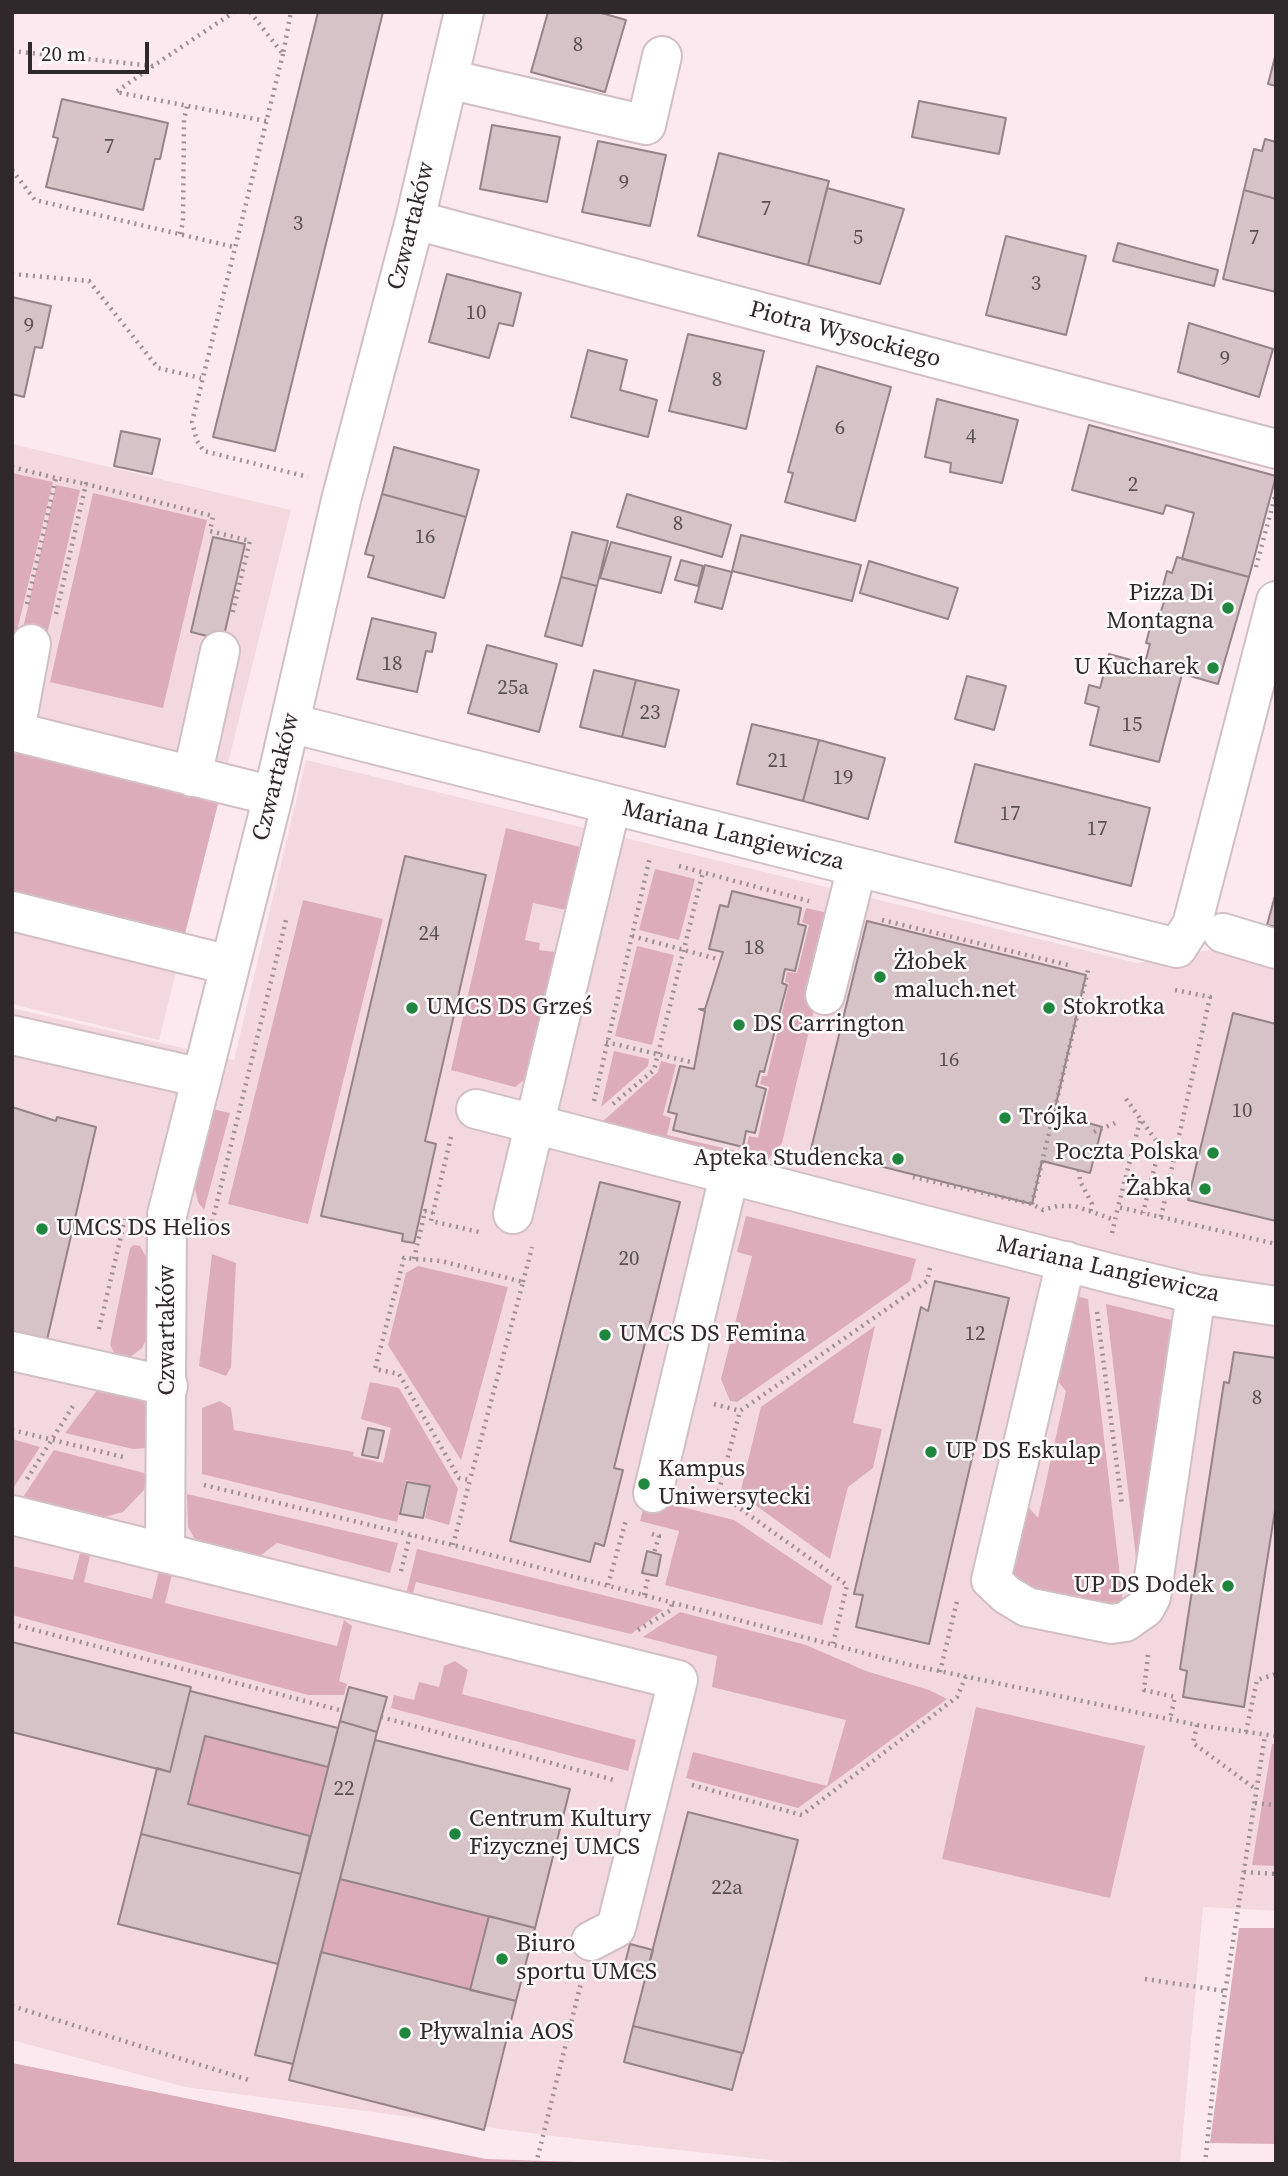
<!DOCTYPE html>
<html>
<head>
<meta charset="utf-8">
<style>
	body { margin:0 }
	#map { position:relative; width:1288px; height:2176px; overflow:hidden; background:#fce9ef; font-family:"Source Serif 4",serif }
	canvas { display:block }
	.frame { position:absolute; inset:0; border:14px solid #30292b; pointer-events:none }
	.scale { position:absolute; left:28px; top:42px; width:121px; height:32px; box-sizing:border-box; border:4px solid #30292b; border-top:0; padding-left:9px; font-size:21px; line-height:24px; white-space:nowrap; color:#30292b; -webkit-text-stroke:5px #fffbfc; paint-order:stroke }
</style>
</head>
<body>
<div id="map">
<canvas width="1288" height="2176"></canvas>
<div class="frame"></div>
<div class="scale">20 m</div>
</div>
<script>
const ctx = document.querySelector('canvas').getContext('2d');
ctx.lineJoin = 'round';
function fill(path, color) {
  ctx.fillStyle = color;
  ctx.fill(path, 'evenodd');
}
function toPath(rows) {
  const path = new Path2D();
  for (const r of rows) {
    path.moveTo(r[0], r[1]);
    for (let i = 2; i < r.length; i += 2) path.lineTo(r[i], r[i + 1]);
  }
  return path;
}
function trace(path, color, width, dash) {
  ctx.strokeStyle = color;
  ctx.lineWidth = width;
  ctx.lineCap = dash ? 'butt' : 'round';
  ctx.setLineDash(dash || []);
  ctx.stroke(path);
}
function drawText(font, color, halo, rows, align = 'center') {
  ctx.font = font + ' "Source Serif 4",serif';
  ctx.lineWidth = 5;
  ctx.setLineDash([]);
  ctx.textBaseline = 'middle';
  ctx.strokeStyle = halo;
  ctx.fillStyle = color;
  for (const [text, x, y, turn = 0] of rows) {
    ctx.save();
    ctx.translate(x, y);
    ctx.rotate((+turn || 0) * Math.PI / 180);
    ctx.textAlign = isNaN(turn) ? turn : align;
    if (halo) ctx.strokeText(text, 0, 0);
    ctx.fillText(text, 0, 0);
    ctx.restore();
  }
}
fill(toPath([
	[12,444,291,510,159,1040,12,1004],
	[306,760,1137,963,1232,946,1276,958,1276,1911,1203,1907,1180,2164,807,2164,561,2137,185,2087,12,2040,12,1008,234,1060]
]), '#f3d8e0');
fill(toPath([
	[12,473,53,482,12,651],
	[56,485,80,490,46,639,22,633],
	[93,493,207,520,163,708,50,682],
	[12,746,220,796,183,941,12,901],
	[506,828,580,847,566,910,533,903,525,940,540,943,539,950,555,952,524,1080,515,1087,451,1070],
	[655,869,695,879,679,940,639,930],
	[303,900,383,919,308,1224,228,1204],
	[806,908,837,915,782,1143,765,1163,601,1123,658,1072,661,1061,676,1065,663,1115,671,1118,667,1135,745,1153,749,1136,758,1138,769,1087,760,1084,762,1076,767,1076,789,983,785,982,787,972,797,973,809,925,802,922],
	[637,946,674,955,652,1045,615,1036],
	[614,1051,649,1059,648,1066,601,1107],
	[212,1109,230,1113,204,1210,198,1202,194,1184],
	[746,1216,916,1259,910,1281,737,1402,730,1401,721,1379,752,1256,737,1252],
	[134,1245,140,1246,146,1257,148,1336,142,1348,129,1358,116,1356,110,1345,130,1248],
	[212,1254,236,1263,231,1367,226,1376,199,1366],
	[418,1266,508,1287,461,1460,388,1345,406,1273],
	[1068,1294,1088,1299,1123,1602,1115,1606,1022,1589,1009,1573,1022,1500,1038,1518,1066,1391,1051,1373],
	[1106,1304,1180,1322,1139,1583],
	[875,1326,853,1423,882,1429,873,1468,848,1487,830,1559,740,1494,761,1407],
	[370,1382,399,1388,458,1489,449,1525,425,1518,431,1486,406,1480,397,1522,202,1474,202,1408,220,1401,231,1408,234,1430,354,1452,353,1456,383,1463,391,1428,361,1419],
	[98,1389,140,1398,144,1402,147,1407,148,1448,133,1449,65,1433],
	[12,1439,40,1447,12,1490],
	[54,1450,148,1474,144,1490,123,1512,94,1520,20,1502],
	[187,1494,398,1543,390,1573,277,1543,256,1559,196,1541,188,1527],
	[646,1498,734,1520,832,1586,822,1625,665,1585,679,1531,640,1521],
	[417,1549,663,1610,631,1634,416,1582,409,1608,403,1607],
	[83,1552,90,1556,84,1582,152,1599,159,1571,163,1570,172,1575,165,1603,337,1646,344,1620,352,1626,339,1681,347,1684,344,1695,308,1695,12,1615,12,1566,73,1580,80,1553],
	[680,1612,806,1645,866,1671,929,1690,947,1699,798,1808,686,1778,693,1752,827,1786,846,1720,712,1687,717,1656,643,1637],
	[455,1661,468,1670,462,1694,636,1740,628,1771,391,1708,394,1695,414,1700,419,1682,439,1687,444,1666],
	[976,1707,1145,1746,1110,1898,942,1859],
	[205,1736,328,1767,310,1836,188,1804],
	[1272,1744,1276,1744,1276,1866,1252,1865],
	[340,1879,489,1916,470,1990,321,1952],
	[1239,1928,1276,1928,1276,2144,1210,2143],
	[12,2063,486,2159,639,2164,12,2164]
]), '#ddacbb');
const building = toPath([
	[318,12,383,12,275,451,213,437,318,12],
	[548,12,598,12,626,20,605,92,531,72,548,12],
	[1276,53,1276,86,1268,84,1276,53],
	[62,99,168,123,160,159,155,159,143,210,46,187,58,138,53,137,62,99],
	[919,101,1006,118,999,154,912,137,919,101],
	[492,125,560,137,547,202,480,189,492,125],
	[1265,139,1276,142,1276,199,1244,190,1254,149,1262,151,1265,139],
	[598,141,666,155,650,226,582,212,598,141],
	[719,153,829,181,808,265,698,236,719,153],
	[827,188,904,209,880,284,808,265,827,188],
	[1244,190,1276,199,1276,292,1223,279,1244,190],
	[1006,236,1086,256,1066,335,986,315,1006,236],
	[1118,243,1218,270,1214,286,1113,261,1118,243],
	[447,274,521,293,513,326,499,323,489,358,429,342,447,274],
	[12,297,51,306,42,348,35,347,24,397,12,394,12,297],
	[1189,323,1273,349,1259,397,1178,372,1189,323],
	[688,334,764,351,746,429,669,411,688,334],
	[588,350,627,360,620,390,657,400,648,437,571,417,588,350],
	[817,366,891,387,855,521,785,502,793,473,788,472,817,366],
	[937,399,1018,420,1002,483,950,472,951,463,925,457,937,399],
	[1089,425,1276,476,1249,577,1182,559,1194,513,1166,505,1163,514,1072,490,1089,425],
	[121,431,160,439,152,474,114,466,121,431],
	[394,447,479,470,466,517,382,494,394,447],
	[382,494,466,517,444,598,368,577,374,556,365,554,382,494],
	[627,494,731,525,722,557,617,527,627,494],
	[572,532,608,541,597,586,561,577,572,532],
	[741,535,861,565,852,601,732,571,741,535],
	[213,537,245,544,223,640,191,632,213,537],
	[611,542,671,557,661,593,600,578,611,542],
	[1177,557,1249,577,1218,684,1145,663,1150,644,1146,643,1153,616,1159,617,1165,599,1160,598,1167,571,1172,573,1177,557],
	[681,560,703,566,698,586,675,580,681,560],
	[869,561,958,588,948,619,860,593,869,561],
	[705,565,732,572,722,609,695,602,705,565],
	[561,577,597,586,582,646,545,636,561,577],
	[372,618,436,633,432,652,426,651,417,692,357,679,372,618],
	[487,645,557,664,539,732,468,713,487,645],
	[1109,654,1182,674,1159,762,1090,745,1099,707,1085,703,1089,685,1100,688,1109,654],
	[594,670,636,680,622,737,580,727,594,670],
	[967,676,1006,686,994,730,955,719,967,676],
	[636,680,679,690,665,747,622,737,636,680],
	[752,724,819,740,803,801,737,784,752,724],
	[819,740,885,758,868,819,803,801,819,740],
	[975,764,1150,808,1131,886,955,842,975,764],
	[405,856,486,875,425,1141,436,1144,414,1243,402,1241,403,1234,321,1216,405,856],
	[732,891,801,908,798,924,806,926,795,971,785,969,782,983,787,985,764,1072,760,1071,756,1086,766,1089,755,1133,746,1131,743,1147,673,1130,677,1114,668,1112,680,1066,694,1069,705,1011,699,1009,705,1009,723,952,709,949,720,905,728,907,732,891],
	[1276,892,1276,927,1267,925,1276,892],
	[867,921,1086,975,1054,1113,1102,1127,1090,1173,1042,1161,1032,1204,811,1149,867,921],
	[1233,1013,1276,1024,1276,1221,1188,1200,1233,1013],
	[12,1107,56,1121,57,1117,96,1127,47,1340,12,1332,12,1107],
	[600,1182,680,1202,614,1468,623,1470,604,1546,595,1543,590,1562,510,1541,600,1182],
	[935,1281,1009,1298,929,1644,856,1627,863,1595,854,1594,921,1307,928,1311,935,1281],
	[1234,1352,1276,1358,1276,1504,1244,1707,1183,1697,1187,1671,1180,1669,1224,1382,1229,1383,1234,1352],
	[368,1428,384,1431,378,1458,362,1455,368,1428],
	[407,1482,430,1486,423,1518,400,1514,407,1482],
	[647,1551,661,1555,657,1576,642,1573,647,1551],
	[12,1642,191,1687,170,1772,12,1732,12,1642],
	[349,1687,387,1697,377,1732,340,1721,349,1687],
	[190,1691,338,1728,328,1767,205,1736,188,1804,310,1836,301,1874,141,1834,157,1768,170,1772,190,1691],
	[340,1721,377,1732,293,2064,255,2055,340,1721],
	[375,1740,570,1789,535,1928,340,1879,375,1740],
	[688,1812,798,1840,743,2053,633,2026,688,1812],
	[141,1834,301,1874,278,1964,118,1924,141,1834],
	[489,1916,535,1928,516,2001,470,1990,489,1916],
	[630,1944,653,1950,647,1973,624,1967,630,1944],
	[321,1952,516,2001,484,2130,289,2080,321,1952],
	[633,2026,742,2053,732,2090,624,2062,633,2026]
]);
fill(building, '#d5c3c8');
trace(building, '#948388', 2);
const minor = toPath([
	[448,79,646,125,662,56],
	[415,220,1276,449],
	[290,723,1177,948,1192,925,1276,601],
	[12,731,273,796],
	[15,731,31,644],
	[192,777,220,651],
	[12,911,229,965],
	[1223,933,1276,949],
	[825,995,857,867],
	[12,1035,202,1078],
	[476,1109,1113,1274,1196,1294,1276,1306],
	[513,1214,611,805],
	[1066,1261,991,1580,1007,1595,1027,1607,1111,1624,1125,1622,1145,1608,1151,1597,1196,1294],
	[12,1351,168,1386],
	[653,1493,730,1172],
	[12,1515,678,1680,616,1928,591,1941],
	[165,1551,167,1215,273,796,341,500,415,220,464,12]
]);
trace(minor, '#d1bfc4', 42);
trace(toPath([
	[250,12,283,54,291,12],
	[12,51,153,66,234,12],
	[283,54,192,422,197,441,204,451,308,477],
	[153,66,116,92,266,121],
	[12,170,35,200,234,247],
	[180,234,183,222,184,120,187,106],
	[12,274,89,281,158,368,201,378],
	[12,467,56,478],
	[1256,567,1276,493],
	[27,604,56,478,86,484],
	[56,614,86,484,213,516,210,531,250,541,232,615],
	[679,866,809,901],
	[882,920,1068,965],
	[632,936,721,960],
	[606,1042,695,1063],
	[1126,1099,1160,1146,1143,1213],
	[594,1101,650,857],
	[613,1104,654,1070,703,872],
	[1140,1121,1118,1207,1276,1244],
	[1094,1132,1115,1123],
	[451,1137,431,1221,479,1232],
	[1160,1146,1176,1150],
	[1079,1170,1080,1181,1092,1204,1090,1214],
	[913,1177,1032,1204,1043,1210,1057,1206,1075,1206,1115,1220],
	[1032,1204,1088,970],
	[1161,1217,1210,997,1175,990],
	[1112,1233,1118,1207],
	[209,1235,286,920],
	[414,1259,425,1211,433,1213],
	[523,1282,532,1247],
	[1097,1312,1122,1505],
	[99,1329,125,1219],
	[714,1404,740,1411],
	[12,1430,127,1458],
	[27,1479,73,1406],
	[204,1485,453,1545,906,1664,1197,1725,1276,1736],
	[695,1493,731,1502,847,1585,833,1644],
	[717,1498,740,1411,927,1281,930,1268],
	[652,1534,659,1536,654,1553],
	[453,1545,470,1480,459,1478,399,1374,375,1369,404,1258,441,1261,523,1282,470,1480],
	[401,1571,410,1535],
	[608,1585,626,1520],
	[644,1595,649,1574],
	[12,1624,343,1711],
	[638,1630,671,1610,672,1602],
	[1148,1655,1144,1690,1175,1697,1170,1719],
	[940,1672,957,1601],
	[381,1717,614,1780],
	[1197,1725,1193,1743,1257,1790],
	[1246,1732,1257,1680,1276,1674],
	[692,1785,802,1815,957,1697,966,1676],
	[1255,1803,1276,1805],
	[1244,1872,1276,1874],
	[1145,1979,1225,1991],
	[12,2006,252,2081],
	[536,2164,582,1979],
	[1205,2164,1218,2038,1265,1735]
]), '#9d9094', 4.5, [2, 5]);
trace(minor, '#fff', 38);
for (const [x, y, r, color] of [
	[1228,608,7,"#1e873d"],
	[1213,668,7,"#1e873d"],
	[880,977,7,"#1e873d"],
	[412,1008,7,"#1e873d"],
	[1049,1008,7,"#1e873d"],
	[739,1025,7,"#1e873d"],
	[1005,1118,7,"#1e873d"],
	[1213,1153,7,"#1e873d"],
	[898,1159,7,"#1e873d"],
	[1205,1189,7,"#1e873d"],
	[42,1229,7,"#1e873d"],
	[605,1335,7,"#1e873d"],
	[931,1452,7,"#1e873d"],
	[644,1484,7,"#1e873d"],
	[1228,1586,7,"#1e873d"],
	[455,1834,7,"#1e873d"],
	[502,1959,7,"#1e873d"],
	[405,2033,7,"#1e873d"]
]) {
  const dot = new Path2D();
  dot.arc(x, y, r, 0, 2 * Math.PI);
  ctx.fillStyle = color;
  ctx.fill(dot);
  trace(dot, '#fffbfc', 2.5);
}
drawText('21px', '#595052', null, [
	["8",578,46],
	["7",109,148],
	["9",624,184],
	["7",766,210],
	["3",298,225],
	["5",858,239],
	["7",1254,239],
	["3",1036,285],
	["10",476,314],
	["9",29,327],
	["9",1225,360],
	["8",717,381],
	["6",840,429],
	["4",971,438],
	["2",1133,486],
	["8",678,525],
	["16",425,538],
	["18",392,665],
	["25a",513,689],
	["23",650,714],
	["15",1132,726],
	["21",778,762],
	["19",843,779],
	["17",1010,815],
	["17",1097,830],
	["24",429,935],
	["18",754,949],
	["16",949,1061],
	["10",1242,1112],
	["20",629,1260],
	["12",975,1335],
	["8",1257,1399],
	["22",344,1790],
	["22a",727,1889]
]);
drawText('24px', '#30292b', '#fffbfc', [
	["Czwartaków",412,226,-76],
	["Piotra Wysockiego",845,335,15],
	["Czwartaków",277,777,-76],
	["Mariana Langiewicza",733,836,14],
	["Mariana Langiewicza",1108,1270,13],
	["Czwartaków",168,1330,-90]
]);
drawText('24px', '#30292b', '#fffbfc', [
	["Pizza Di",1214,594,"right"],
	["Montagna",1214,622,"right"],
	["U Kucharek",1199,668,"right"],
	["Żłobek",894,963],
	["maluch.net",894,991],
	["UMCS DS Grześ",426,1008],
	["Stokrotka",1063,1008],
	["DS Carrington",753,1025],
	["Trójka",1019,1118],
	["Poczta Polska",1199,1153,"right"],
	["Apteka Studencka",884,1159,"right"],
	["Żabka",1191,1189,"right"],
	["UMCS DS Helios",56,1229],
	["UMCS DS Femina",619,1335],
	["UP DS Eskulap",945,1452],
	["Kampus",658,1470],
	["Uniwersytecki",658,1498],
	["UP DS Dodek",1214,1586,"right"],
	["Centrum Kultury",469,1820],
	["Fizycznej UMCS",469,1848],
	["Biuro",516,1945],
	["sportu UMCS",516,1973],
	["Pływalnia AOS",419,2033]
], 'left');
</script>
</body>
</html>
